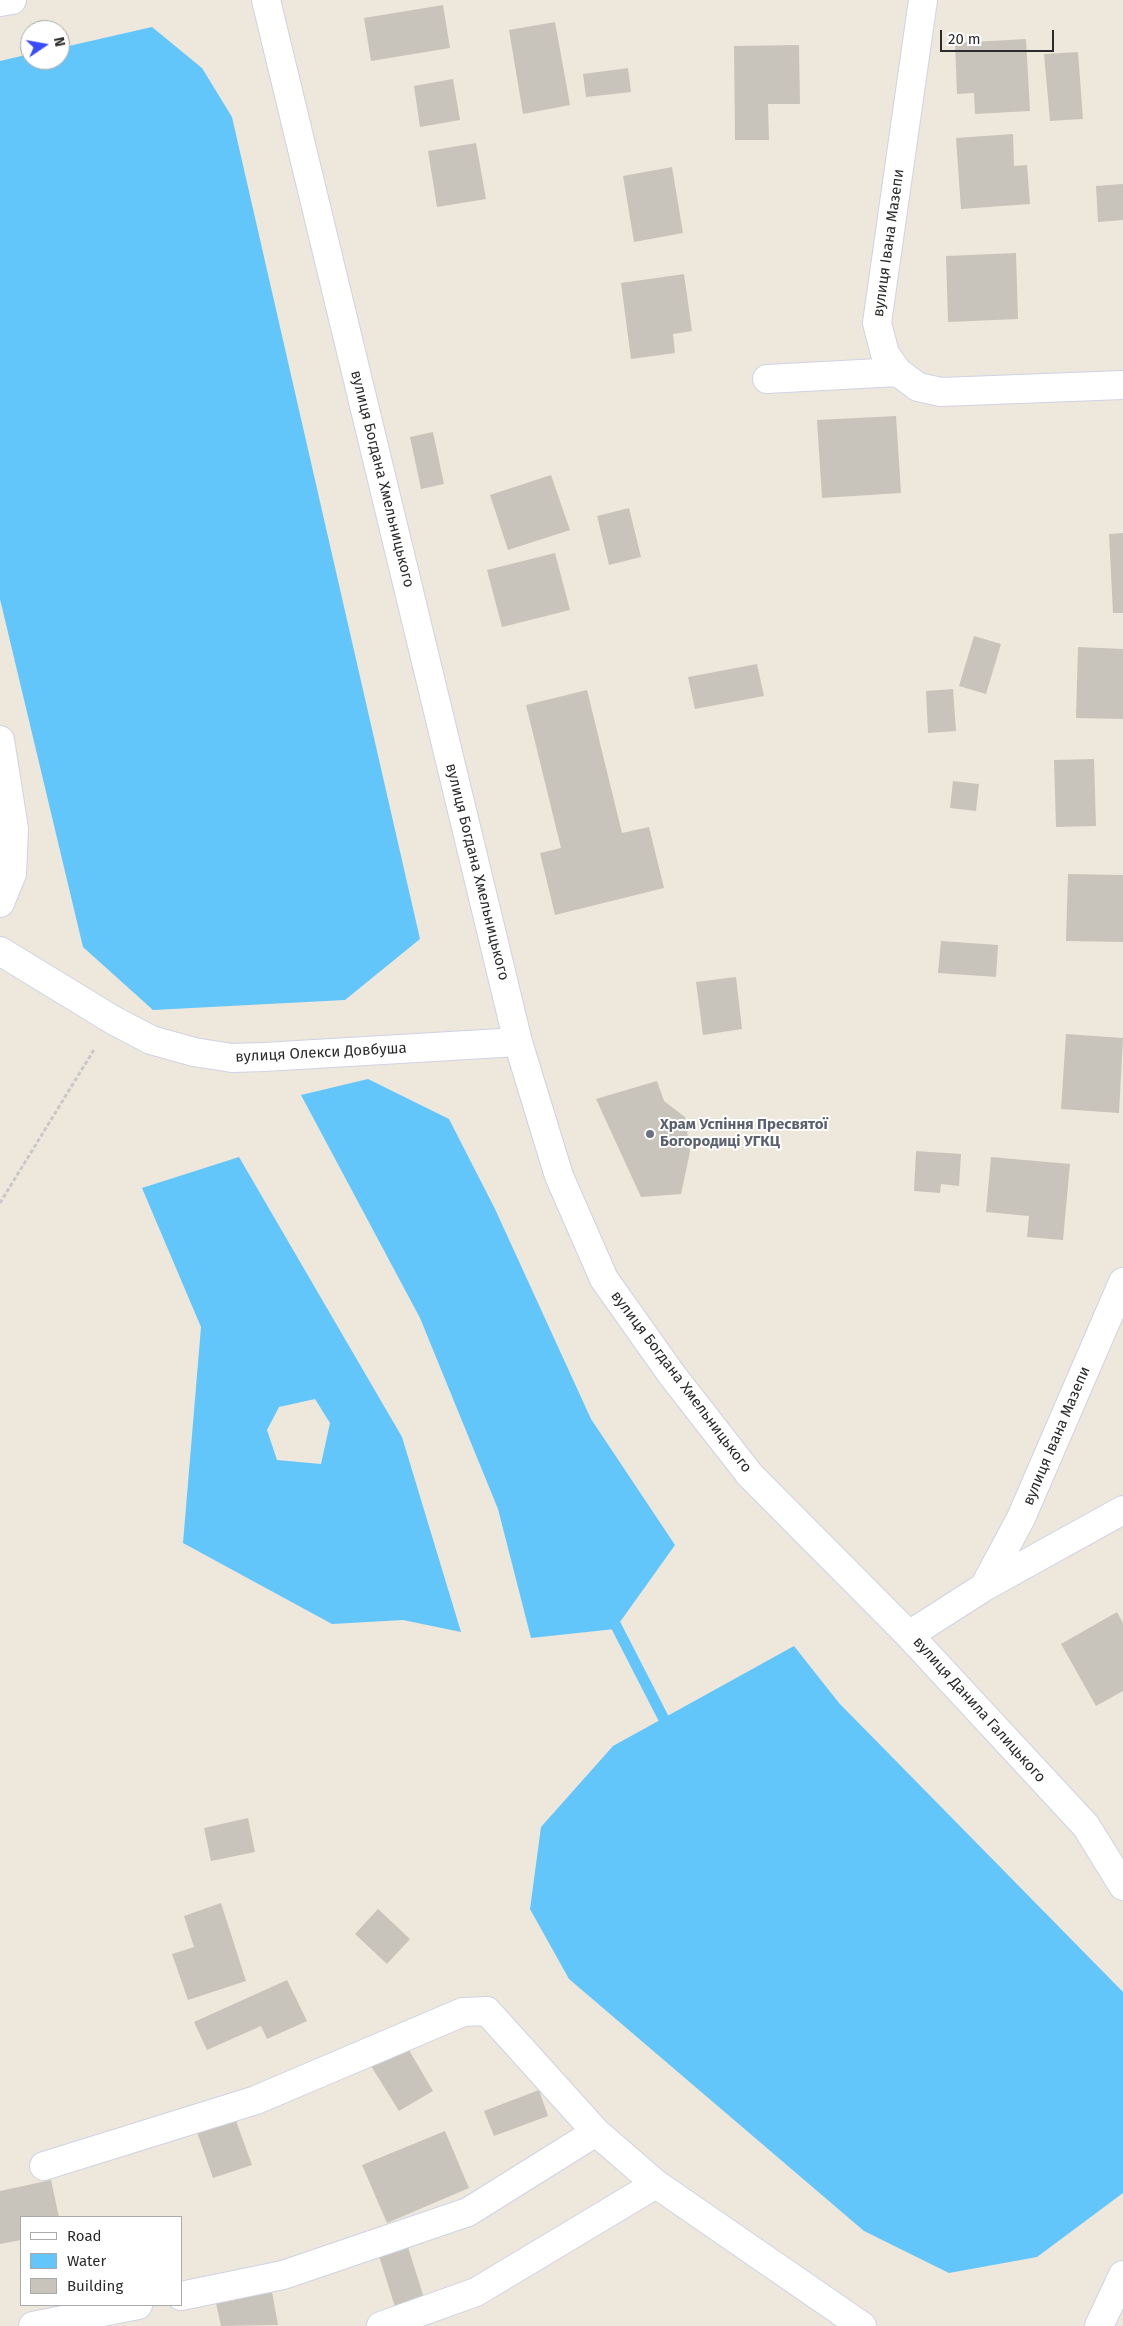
<!DOCTYPE html>
<html>
<head>
<meta charset="utf-8">
<style>
	body { margin:0 }
	#map { position:relative; width:1123px; height:2326px; overflow:hidden; background:#eee7db; font-family:"Fira Sans",sans-serif }
	canvas { display:block }
	.legend { position:absolute; left:20px; top:2216px; width:162px; height:90px; box-sizing:border-box; background:#fff; border:1px solid #aaa; margin:0; padding:6px 9px; list-style:none; font-size:15px; color:#2b2b2b }
	.legend li { display:flex; align-items:center; gap:10px; height:25px }
	.legend b { width:25px; border:1px solid #aaa }
	.north { position:absolute; left:20px; top:20px; width:50px; height:50px; box-sizing:border-box; background:#fff; border:1px solid #aaa; border-radius:50%; rotate:78deg; font-size:14px; font-weight:700; line-height:20px; text-align:center; color:#2b2b2b }
	.north::after { content:''; display:block; margin:auto; width:18px; height:22px; background:#374bff; clip-path:polygon(50% 0,100% 100%,50% 72%,0 100%) }
	.scale { position:absolute; left:940px; top:30px; width:114px; height:22px; box-sizing:border-box; border:2px solid #2b2b2b; border-top:0; padding-left:6px; font-size:15px; line-height:18px; white-space:nowrap; color:#2b2b2b; -webkit-text-stroke:4px #fff; paint-order:stroke }
</style>
</head>
<body>
<div id="map">
<canvas width="1123" height="2326"></canvas>
<ul class="legend">
<li><b style="height:6px;background:#fff"></b>Road</li>
<li><b style="height:14px;background:#63c6fb"></b>Water</li>
<li><b style="height:14px;background:#c9c4bb"></b>Building</li>
</ul>
<div class="north">N</div>
<div class="scale">20 m</div>
</div>
<script>
const ctx = document.querySelector('canvas').getContext('2d');
ctx.lineJoin = 'round';
function fill(path, color) {
  ctx.fillStyle = color;
  ctx.fill(path, 'evenodd');
}
function toPath(rows) {
  const path = new Path2D();
  for (const r of rows) {
    path.moveTo(r[0], r[1]);
    for (let i = 2; i < r.length; i += 2) path.lineTo(r[i], r[i + 1]);
  }
  return path;
}
function trace(path, color, width, dash) {
  ctx.strokeStyle = color;
  ctx.lineWidth = width;
  ctx.lineCap = dash ? 'butt' : 'round';
  ctx.setLineDash(dash || []);
  ctx.stroke(path);
}
function drawText(font, color, halo, rows, align = 'center') {
  ctx.font = font + ' "Fira Sans",sans-serif';
  ctx.lineWidth = 4;
  ctx.setLineDash([]);
  ctx.textBaseline = 'middle';
  ctx.strokeStyle = halo;
  ctx.fillStyle = color;
  for (const [text, x, y, turn = 0] of rows) {
    ctx.save();
    ctx.translate(x, y);
    ctx.rotate((+turn || 0) * Math.PI / 180);
    ctx.textAlign = isNaN(turn) ? turn : align;
    if (halo) ctx.strokeText(text, 0, 0);
    ctx.fillText(text, 0, 0);
    ctx.restore();
  }
}
fill(toPath([
	[152,27,202,68,232,117,420,939,345,1000,153,1010,83,947,0,599,0,61,30,54,30,60,60,60,60,48],
	[368,1079,449,1119,495,1209,591,1419,675,1545,615,1629,531,1638,498,1509,420,1318,301,1095],
	[239,1157,402,1437,461,1632,403,1620,332,1624,183,1543,201,1327,142,1188],
	[315,1399,330,1423,321,1464,277,1460,267,1430,279,1407],
	[794,1646,839,1703,1123,1992,1123,2193,1037,2257,949,2273,864,2231,569,1979,530,1909,541,1827,613,1746]
]), '#63c6fb');
trace(toPath([
	[610,1614,670,1731]
]), '#63c6fb', 11);
fill(toPath([
	[443,5,450,48,371,61,364,18],
	[555,22,570,105,523,114,509,30],
	[1026,39,1030,111,975,114,974,93,957,94,955,43],
	[799,45,800,104,768,104,769,140,735,140,734,46],
	[1078,52,1083,119,1050,121,1044,54],
	[628,68,631,92,586,97,583,74],
	[453,79,460,120,420,127,414,86],
	[1013,134,1014,166,1027,165,1030,204,961,209,956,138],
	[476,143,486,199,437,207,428,151],
	[672,167,683,233,634,242,623,176],
	[1123,184,1123,220,1098,222,1096,186],
	[1016,253,1018,319,948,322,946,256],
	[684,274,692,331,673,334,675,353,631,359,621,283],
	[896,416,901,493,822,498,817,420],
	[433,432,444,484,421,489,410,437],
	[551,475,570,530,508,550,490,495],
	[629,508,641,557,609,565,597,516],
	[1123,533,1123,613,1113,613,1109,534],
	[555,553,570,610,502,627,487,570],
	[974,636,1001,644,986,694,959,686],
	[1078,647,1123,649,1123,719,1076,718],
	[757,664,764,696,695,709,688,677],
	[953,689,956,731,928,733,926,691],
	[587,690,622,833,649,827,664,888,555,915,540,853,561,848,526,705],
	[1094,759,1096,826,1056,827,1054,760],
	[953,781,979,784,976,811,950,808],
	[1068,874,1123,875,1123,942,1066,941],
	[941,941,998,945,996,977,938,973],
	[736,977,742,1029,703,1035,696,982],
	[1066,1034,1123,1038,1119,1113,1061,1109],
	[657,1081,664,1101,685,1117,690,1152,681,1194,641,1197,596,1099],
	[916,1151,961,1154,959,1186,941,1184,940,1193,914,1191],
	[991,1157,1070,1164,1063,1240,1027,1237,1029,1216,986,1212],
	[1117,1612,1123,1623,1123,1691,1096,1706,1061,1644],
	[248,1818,255,1852,211,1861,204,1828],
	[221,1903,246,1981,188,2000,172,1954,194,1947,184,1916],
	[378,1909,410,1939,387,1964,355,1934],
	[287,1980,307,2021,267,2039,261,2026,207,2050,194,2022],
	[406,2045,433,2091,399,2111,371,2066],
	[539,2090,548,2116,494,2136,484,2111],
	[235,2118,252,2165,213,2178,197,2132],
	[445,2131,469,2188,387,2223,362,2165],
	[51,2180,59,2217,21,2217,21,2240,0,2244,0,2191],
	[408,2247,424,2298,395,2307,379,2256],
	[272,2292,278,2325,221,2326,216,2303]
]), '#c9c4bb');
const minor = toPath([
	[266,0,518,1042,559,1176,604,1279,672,1375,750,1475,909,1635,1086,1826,1123,1886],
	[923,0,877,323,885,354,898,372,918,387,941,392,1123,385],
	[0,2,12,0],
	[767,379,898,372],
	[0,740,14,829,12,874,0,903],
	[0,951,113,1020,151,1040,194,1052,232,1058,264,1057,518,1042],
	[984,1587,1021,1518,1123,1282],
	[909,1635,984,1587,1123,1510],
	[44,2166,256,2100,463,2012,487,2011,596,2132,656,2184,862,2326],
	[181,2296,283,2275,468,2212,596,2132],
	[33,2326,138,2305],
	[381,2326,476,2292,656,2184],
	[1099,2326,1123,2275]
]);
trace(minor, '#d0d2e5', 30);
trace(toPath([
	[0,1203,95,1048]
]), '#c8c8c8', 3, [4, 2.5]);
trace(minor, '#fff', 28);
for (const [x, y, r, color] of [
	[650,1134,5,"#6b7280"]
]) {
  const dot = new Path2D();
  dot.arc(x, y, r, 0, 2 * Math.PI);
  ctx.fillStyle = color;
  ctx.fill(dot);
  trace(dot, '#fff', 2);
}
drawText('15px', '#2b2b2b', '#fff', [
	["вулиця Івана Мазепи",889,243,-82],
	["вулиця Богдана Хмельницького",382,479,76],
	["вулиця Богдана Хмельницького",477,872,76],
	["вулиця Олекси Довбуша",321,1053,-3],
	["вулиця Богдана Хмельницького",681,1382,53],
	["вулиця Івана Мазепи",1057,1436,-67],
	["вулиця Данила Галицького",979,1710,48]
]);
drawText('bold 15px', '#5b616d', '#fff', [
	["Храм Успіння Пресвятої",660,1125],
	["Богородиці УГКЦ",660,1142]
], 'left');
</script>
</body>
</html>
